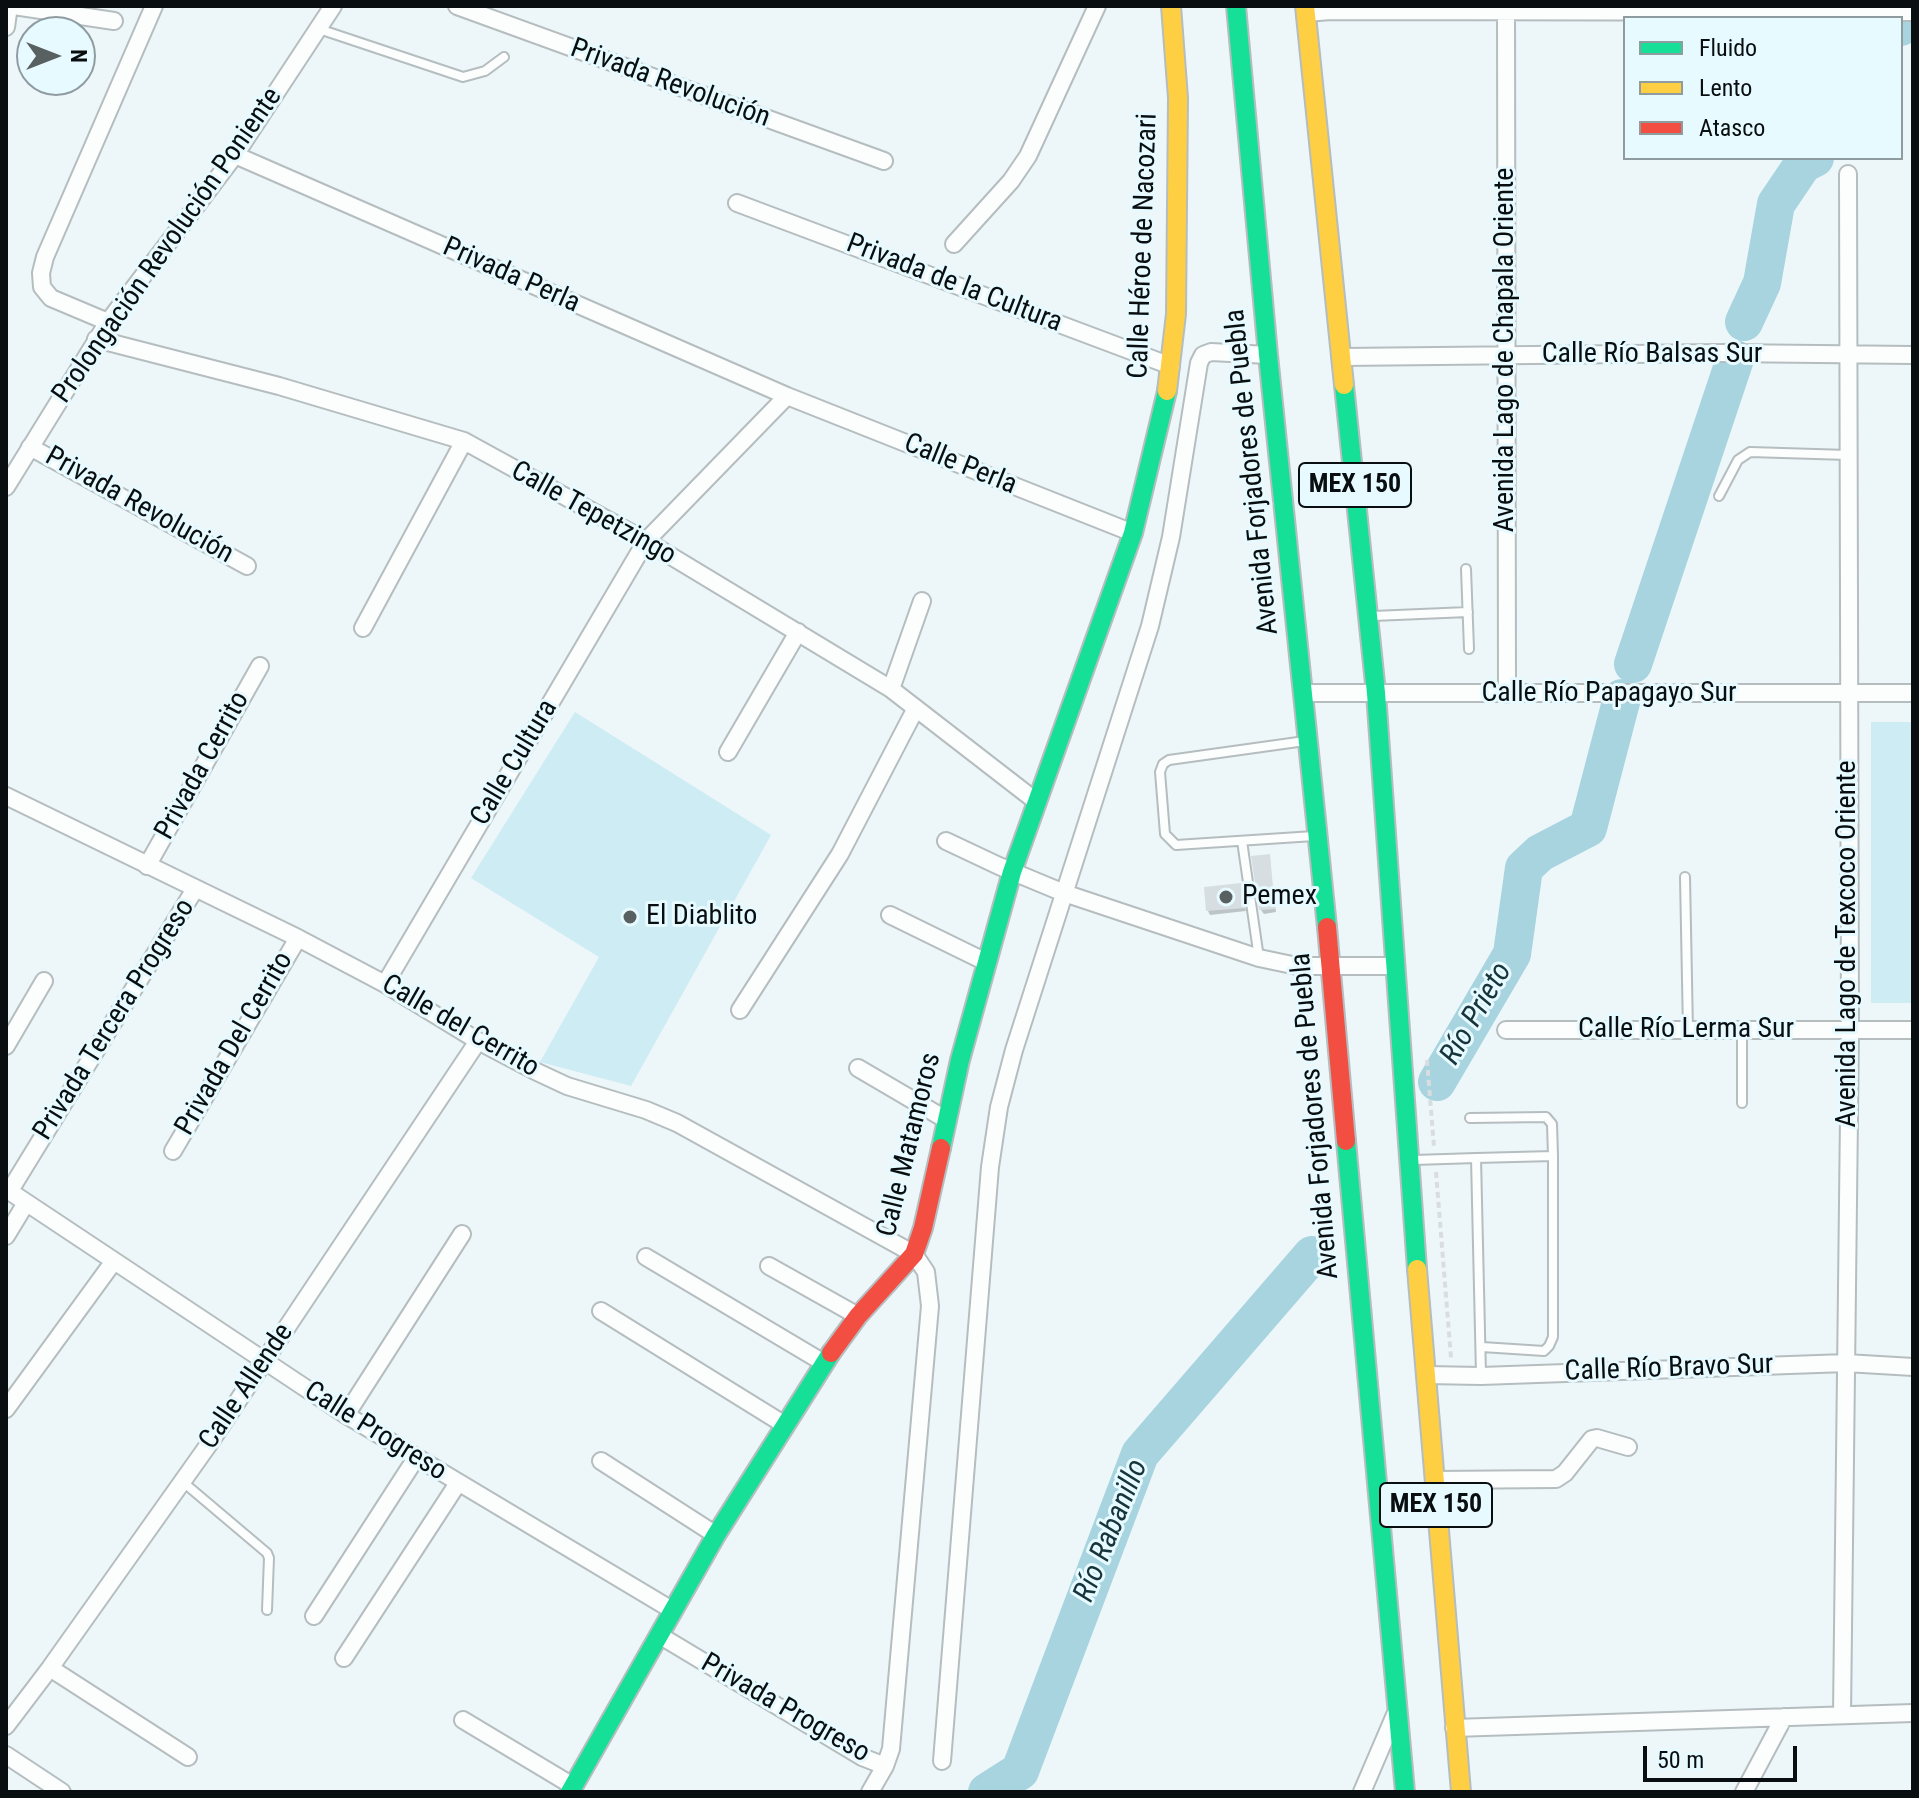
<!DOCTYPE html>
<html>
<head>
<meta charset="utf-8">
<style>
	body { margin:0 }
	#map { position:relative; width:1919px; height:1798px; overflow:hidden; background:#edf6f9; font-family:"Roboto Condensed",sans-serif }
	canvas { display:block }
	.frame { position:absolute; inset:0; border:8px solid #090f11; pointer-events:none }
	.legend { position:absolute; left:1623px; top:16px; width:280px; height:144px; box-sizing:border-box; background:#e7faff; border:2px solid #8e9ca0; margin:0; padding:10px 14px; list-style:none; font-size:24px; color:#090f11 }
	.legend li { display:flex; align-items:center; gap:16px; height:40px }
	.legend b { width:40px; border:2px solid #8e9ca0 }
	.north { position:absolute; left:16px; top:16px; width:80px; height:80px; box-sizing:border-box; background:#e7faff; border:2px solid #8e9ca0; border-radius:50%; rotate:90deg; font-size:22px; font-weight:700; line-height:32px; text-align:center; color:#090f11 }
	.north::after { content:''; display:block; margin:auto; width:28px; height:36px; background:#596062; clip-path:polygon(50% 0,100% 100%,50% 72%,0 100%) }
	.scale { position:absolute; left:1643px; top:1746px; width:154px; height:36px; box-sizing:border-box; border:4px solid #090f11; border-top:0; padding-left:10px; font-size:24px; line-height:28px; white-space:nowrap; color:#090f11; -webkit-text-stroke:6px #e7faff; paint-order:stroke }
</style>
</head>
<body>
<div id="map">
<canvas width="1919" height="1798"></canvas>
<div class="frame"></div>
<ul class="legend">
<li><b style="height:10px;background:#16e098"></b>Fluido</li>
<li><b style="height:10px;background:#ffcf43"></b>Lento</li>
<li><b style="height:10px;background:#f24e42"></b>Atasco</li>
</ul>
<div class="north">N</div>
<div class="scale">50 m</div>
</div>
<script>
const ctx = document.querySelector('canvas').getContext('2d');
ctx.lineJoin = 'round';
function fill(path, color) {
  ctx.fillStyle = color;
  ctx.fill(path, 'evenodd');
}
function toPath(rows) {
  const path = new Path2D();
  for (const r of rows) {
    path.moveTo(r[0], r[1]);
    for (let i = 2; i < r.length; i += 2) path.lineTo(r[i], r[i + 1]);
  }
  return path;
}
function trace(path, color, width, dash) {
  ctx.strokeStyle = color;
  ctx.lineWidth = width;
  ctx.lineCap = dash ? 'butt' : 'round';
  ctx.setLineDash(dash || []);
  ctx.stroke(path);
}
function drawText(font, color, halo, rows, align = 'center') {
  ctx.font = font + ' "Roboto Condensed",sans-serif';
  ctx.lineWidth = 6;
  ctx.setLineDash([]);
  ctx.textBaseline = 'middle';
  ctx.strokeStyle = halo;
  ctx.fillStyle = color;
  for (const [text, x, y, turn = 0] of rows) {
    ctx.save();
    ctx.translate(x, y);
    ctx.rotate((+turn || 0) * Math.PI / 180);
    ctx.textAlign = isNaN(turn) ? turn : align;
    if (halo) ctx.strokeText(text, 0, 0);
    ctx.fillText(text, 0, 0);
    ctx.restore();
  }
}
fill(toPath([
	[575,712,771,835,631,1086,540,1062,599,957,471,878],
	[1871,722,1913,722,1913,1003,1871,1003]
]), '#ceecf3');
fill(toPath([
	[1268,857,1276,912,1264,914,1261,910],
	[1240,885,1246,911,1210,915,1208,911]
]), '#0003');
trace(toPath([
	[1901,27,1902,23],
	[1744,322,1762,283,1776,204,1803,164,1815,158],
	[1633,664,1735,359],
	[1437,1082,1512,954,1524,868,1540,853,1588,828,1622,698],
	[987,1792,1020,1771,1140,1454,1312,1255]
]), '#a7d4df', 38);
fill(toPath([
	[1270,854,1275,909,1259,910,1251,856],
	[1241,883,1245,908,1206,911,1204,887]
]), '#d6dee1');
const lane = toPath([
	[319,29,463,77,485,71,504,57],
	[1719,496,1738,460,1750,452,1848,455],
	[1466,569,1469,649],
	[1373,616,1468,612],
	[1305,741,1169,760,1163,764,1160,772,1165,834,1176,845,1314,836],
	[1242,841,1259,958],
	[1685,877,1688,1031],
	[1742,1031,1742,1103],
	[1470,1118,1546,1117,1552,1124,1553,1156],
	[1476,1158,1553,1156,1553,1337,1549,1346,1544,1351,1482,1347],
	[1414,1160,1476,1158,1481,1375],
	[183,1482,267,1553,269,1558,267,1610]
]);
const street = toPath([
	[14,6,114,21],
	[457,6,884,161],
	[1506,6,1507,694],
	[1306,13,1331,11,1913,12],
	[6,27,9,6],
	[235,155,787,396,1133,533],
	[737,203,1171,366],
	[954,244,1011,181,1028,156,1097,6],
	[108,322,51,298,42,287,41,273,45,257,154,6],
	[96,339,279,386,464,441,646,541,891,689,1037,802],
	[1342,357,1723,353,1913,355],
	[30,447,247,566],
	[6,487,108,322,235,155,333,6],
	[363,628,464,441],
	[891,689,922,601],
	[1305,693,1913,693],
	[728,752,798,632],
	[6,796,298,938,385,984,478,1041,535,1071,567,1086,646,1110,677,1123,914,1254,926,1272,930,1306,891,1749,885,1766,870,1792],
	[946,841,999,866,1064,893,1259,958,1297,966,1396,966],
	[147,866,260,666],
	[890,915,986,962],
	[385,984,646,541,787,396],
	[740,1010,840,854,916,708],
	[1506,1030,1913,1030],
	[6,1046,44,981],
	[858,1068,945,1119],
	[173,1151,298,938],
	[6,1189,346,1415,672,1610],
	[9,1192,195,889],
	[6,1236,26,1203],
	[646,1257,824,1363],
	[769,1266,858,1316],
	[601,1311,785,1425],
	[1426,1375,1481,1376,1846,1363,1913,1367],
	[6,1409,114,1261],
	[346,1415,462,1234],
	[601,1461,716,1535],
	[1434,1480,1556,1479,1565,1473,1592,1439,1597,1438,1628,1447],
	[314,1616,416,1458],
	[659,1635,862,1757,885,1766],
	[344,1658,458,1483],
	[50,1668,188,1757],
	[1842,1714,1850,1031,1848,174],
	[463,1720,573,1786],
	[6,1726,50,1668,209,1444,478,1041],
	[1454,1728,1913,1713],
	[6,1755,62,1792],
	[942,1761,990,1167,999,1107,1014,1050,1150,626,1171,537,1199,363,1203,355,1211,352,1268,355],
	[1362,1792,1395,1715],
	[1744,1792,1784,1717]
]);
const fast = toPath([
	[1236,6,1268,355,1327,927],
	[1344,385,1376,693,1417,1269],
	[1346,1141,1405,1792],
	[941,1148,960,1060,1012,872,1133,533,1167,391],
	[570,1792,716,1535,831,1353]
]);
const slow = toPath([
	[1305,6,1344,385],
	[1167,391,1176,314,1178,98,1171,6],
	[1417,1269,1461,1792]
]);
const jam = toPath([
	[1327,927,1346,1141],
	[831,1353,858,1316,914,1254,923,1228,941,1148]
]);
trace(lane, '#b5bdbf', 12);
trace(street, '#b5bdbf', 20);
trace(fast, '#b5bdbf', 22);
trace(slow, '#b5bdbf', 22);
trace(jam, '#b5bdbf', 22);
trace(toPath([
	[1427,1060,1434,1147],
	[1436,1172,1451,1358]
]), '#dadddf', 4, [6, 4]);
trace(lane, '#fcfefe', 8);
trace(street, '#fcfefe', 16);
trace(fast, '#16e098', 18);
trace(slow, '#ffcf43', 18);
trace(jam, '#f24e42', 18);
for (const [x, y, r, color] of [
	[1226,897,8,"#596062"],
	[630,917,8,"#596062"]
]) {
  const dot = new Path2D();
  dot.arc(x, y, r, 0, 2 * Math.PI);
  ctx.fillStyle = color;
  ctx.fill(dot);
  trace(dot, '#e7faff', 3);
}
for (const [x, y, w] of [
	[1355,485,112],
	[1436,1505,112]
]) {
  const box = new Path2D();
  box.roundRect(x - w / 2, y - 22, w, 44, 6);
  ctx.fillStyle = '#e7faff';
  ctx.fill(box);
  trace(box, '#090f11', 2);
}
drawText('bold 26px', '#090f11', null, [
	["MEX 150",1355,485],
	["MEX 150",1436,1505]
]);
drawText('28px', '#090f11', '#e7faff', [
	["Privada Revolución",670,84,20],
	["Prolongación Revolución Poniente",168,246,-55],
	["Calle Héroe de Nacozari",1144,246,-88],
	["Privada Perla",511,276,24],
	["Privada de la Cultura",954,284,21],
	["Avenida Lago de Chapala Oriente",1506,350,-90],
	["Calle Río Balsas Sur",1652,355],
	["Calle Perla",960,465,22],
	["Avenida Forjadores de Puebla",1253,472,-96],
	["Privada Revolución",139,506,29],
	["Calle Tepetzingo",593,514,29],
	["Calle Río Papagayo Sur",1609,694],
	["Calle Cultura",515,763,-59],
	["Privada Cerrito",203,766,-61],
	["Avenida Lago de Texcoco Oriente",1848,944,-90],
	["Privada Tercera Progreso",115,1020,-58],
	["Calle del Cerrito",460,1027,30],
	["Calle Río Lerma Sur",1686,1030],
	["Privada Del Cerrito",235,1044,-60],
	["Avenida Forjadores de Puebla",1316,1116,-95],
	["Calle Matamoros",910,1145,-76],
	["Calle Río Bravo Sur",1669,1369,-2],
	["Calle Allende",247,1387,-56],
	["Calle Progreso",375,1432,32],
	["Privada Progreso",785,1709,30]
]);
drawText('28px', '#090f11', '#e7faff', [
	["Pemex",1242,897],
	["El Diablito",646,917]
], 'left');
drawText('italic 30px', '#16343b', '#e7faff', [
	["Río Prieto",1477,1014,-60],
	["Río Rabanillo",1112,1531,-68]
]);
</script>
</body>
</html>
